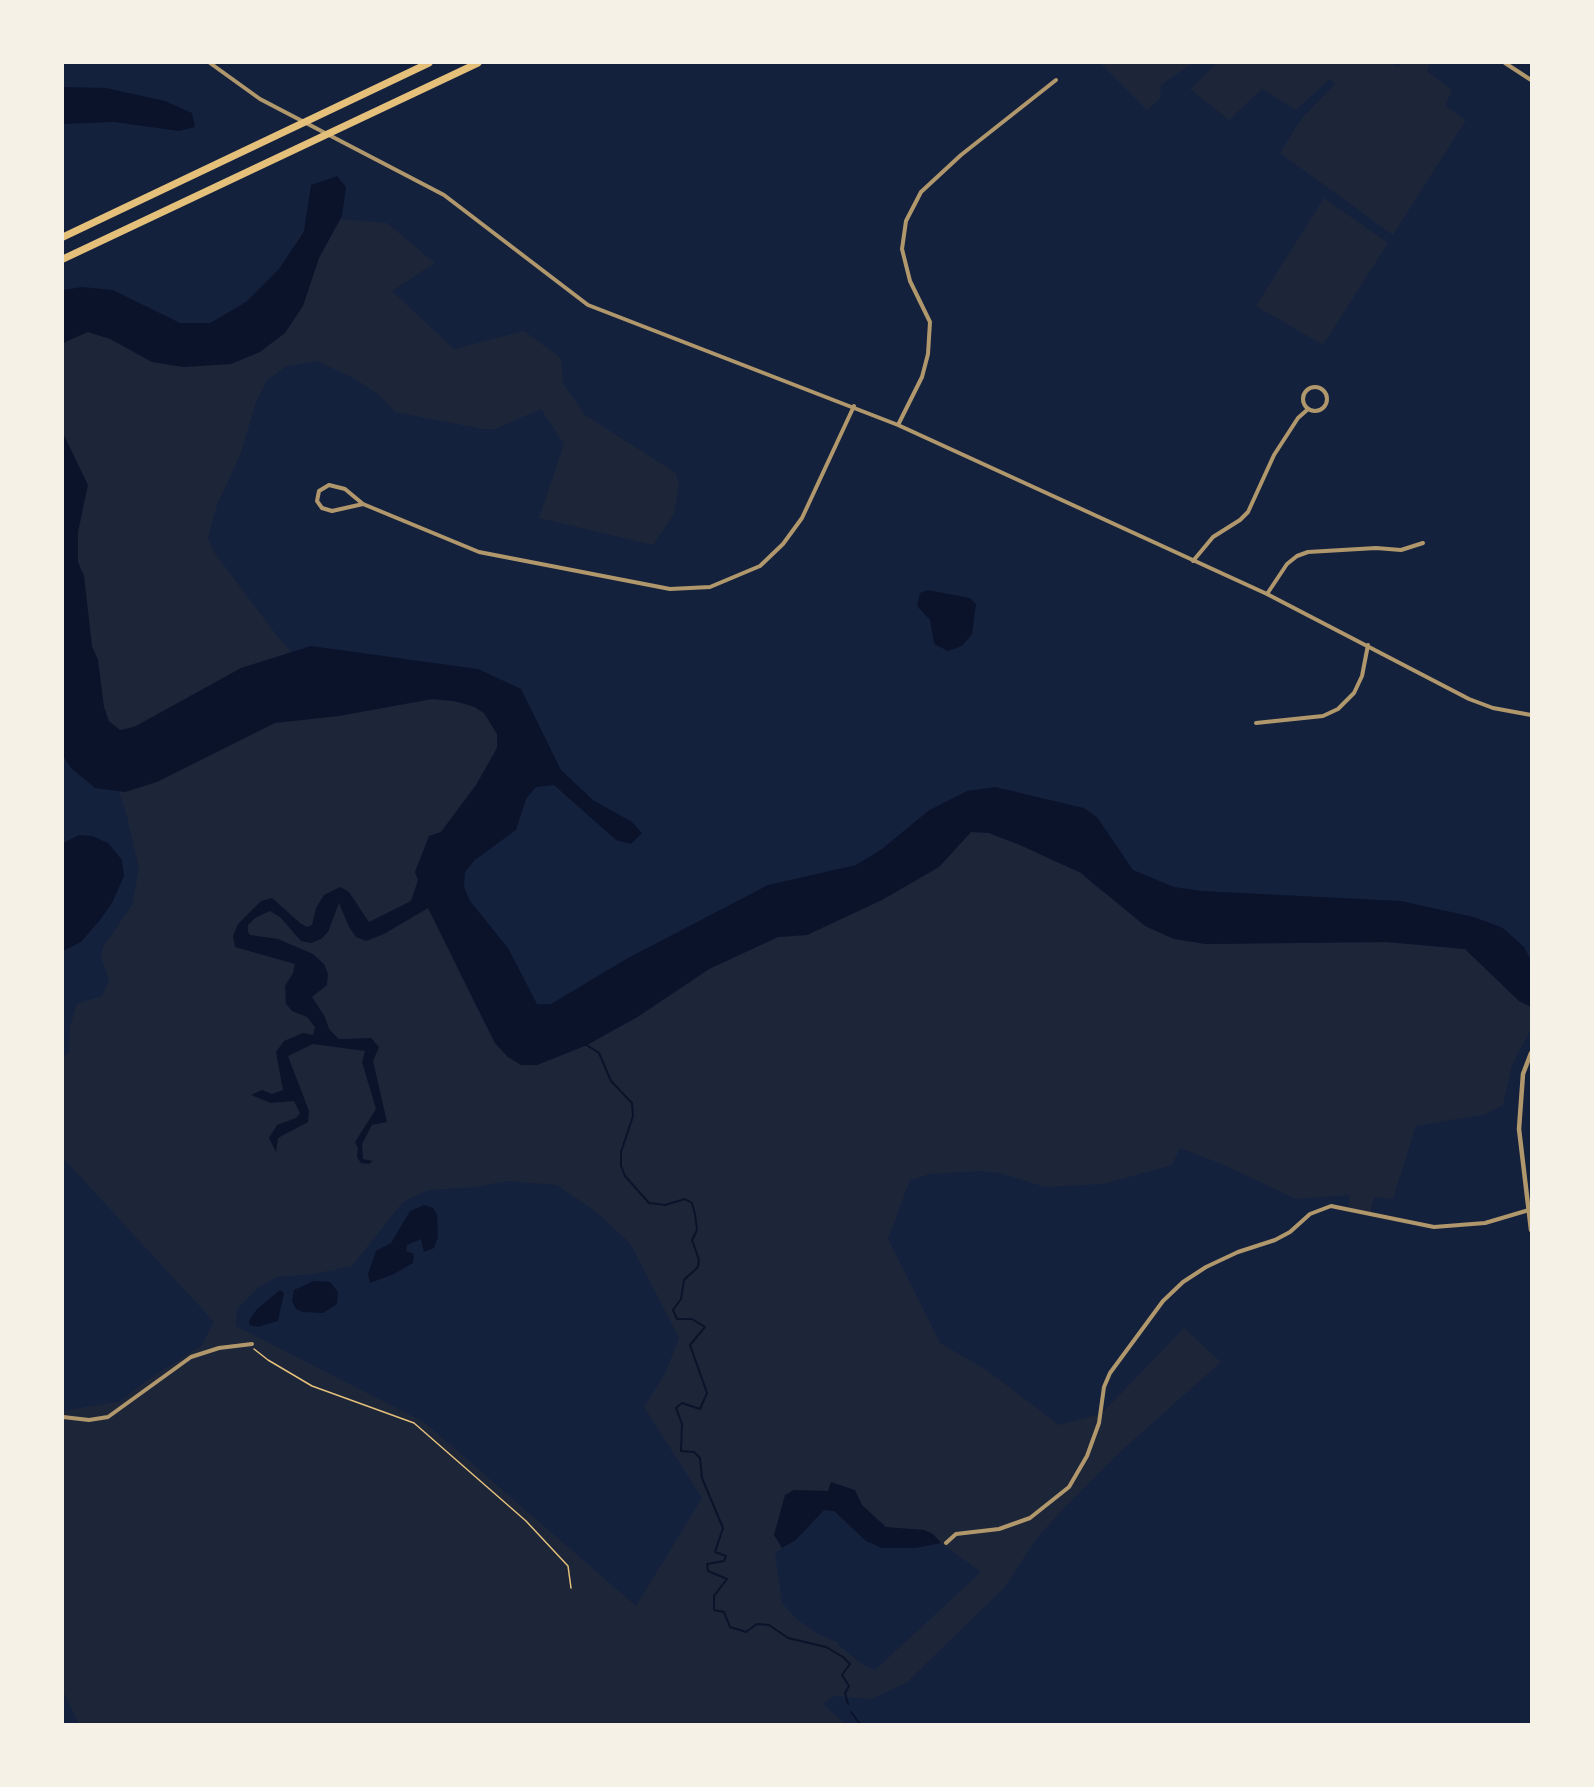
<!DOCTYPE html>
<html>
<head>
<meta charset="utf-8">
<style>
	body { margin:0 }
	#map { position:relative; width:1594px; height:1787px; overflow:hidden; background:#14213d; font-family:Lato,sans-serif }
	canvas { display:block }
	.frame { position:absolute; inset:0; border:64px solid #f6f1e7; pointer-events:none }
</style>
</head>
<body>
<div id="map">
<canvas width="1594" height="1787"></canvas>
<div class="frame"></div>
</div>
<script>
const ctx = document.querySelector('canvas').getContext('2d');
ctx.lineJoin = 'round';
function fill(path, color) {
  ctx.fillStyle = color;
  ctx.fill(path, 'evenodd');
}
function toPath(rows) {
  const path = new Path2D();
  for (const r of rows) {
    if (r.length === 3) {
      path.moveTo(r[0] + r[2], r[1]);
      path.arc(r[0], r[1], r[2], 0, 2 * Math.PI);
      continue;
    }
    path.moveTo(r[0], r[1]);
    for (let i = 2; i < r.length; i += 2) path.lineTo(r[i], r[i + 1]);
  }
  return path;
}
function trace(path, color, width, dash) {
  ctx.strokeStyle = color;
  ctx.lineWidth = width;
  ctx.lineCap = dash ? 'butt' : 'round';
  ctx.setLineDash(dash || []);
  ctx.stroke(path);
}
fill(toPath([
	[1100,63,1193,63,1161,85,1160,99,1147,110],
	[1217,63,1391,63,1398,67,1402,63,1430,63,1427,71,1452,90,1445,106,1466,120,1393,235,1280,153,1302,118,1335,84,1330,79,1296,110,1262,89,1229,120,1190,89],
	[1324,198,1388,243,1323,345,1256,306],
	[314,217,387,223,435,263,392,291,454,349,524,331,561,358,563,383,585,415,676,473,679,486,674,514,653,545,539,518,564,444,541,409,495,429,483,429,395,412,379,395,355,379,317,361,287,366,267,380,256,402,241,453,217,505,208,538,214,552,278,637,297,658,365,711,432,699,466,703,484,713,497,734,497,748,476,785,441,832,429,836,415,872,428,907,481,1017,495,1043,508,1057,537,1065,587,1045,639,1016,709,969,778,937,807,935,939,867,971,832,989,833,1020,845,1081,873,1097,888,1205,944,1387,942,1465,949,1519,1001,1531,1007,1531,1029,1512,1065,1503,1105,1486,1114,1416,1126,1393,1199,1374,1197,1370,1214,1348,1209,1350,1195,1296,1199,1224,1165,1180,1148,1172,1165,1104,1184,1045,1187,1000,1173,979,1171,930,1174,910,1180,888,1239,940,1343,988,1371,1059,1425,1101,1414,1184,1328,1221,1362,1119,1453,1064,1508,1037,1538,1004,1588,906,1683,872,1699,835,1696,823,1704,845,1724,79,1724,63,1691,63,1411,121,1401,144,1382,201,1346,214,1322,63,1158,63,1056,69,1053,70,1026,77,1004,102,996,109,980,101,957,103,947,132,905,139,869,127,816,119,791,95,788,71,768,63,756,63,299,229,336,286,264,297,239],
	[506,1181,557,1185,596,1212,630,1243,679,1338,665,1374,644,1407,702,1498,636,1606,424,1422,236,1326,237,1309,259,1287,277,1277,314,1274,352,1266,403,1202,428,1190,476,1187],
	[824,1510,834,1511,866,1541,882,1548,916,1548,941,1543,981,1572,875,1670,863,1665,838,1645,839,1643,816,1633,798,1620,782,1603,775,1553,796,1540]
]), '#1d2539');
fill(toPath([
	[63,87,106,88,165,101,192,113,195,127,179,131,114,122,63,124],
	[337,176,346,187,342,216,319,258,303,306,285,333,260,352,231,364,183,367,152,362,110,339,88,332,63,343,63,290,82,287,113,290,180,323,210,323,246,302,279,269,304,231,311,185],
	[63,433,88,485,78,532,78,562,84,576,92,646,98,660,104,707,109,721,120,730,134,727,241,668,311,646,478,669,521,689,561,770,593,800,632,822,642,833,631,844,616,840,554,785,536,787,526,799,516,830,475,860,465,872,464,887,470,901,508,948,537,1004,551,1004,628,958,768,885,856,865,882,849,928,811,967,791,995,787,1084,808,1097,817,1133,870,1174,887,1202,891,1401,901,1474,917,1503,928,1524,947,1531,960,1531,1007,1519,1001,1465,949,1387,942,1205,944,1174,939,1145,926,1081,873,1020,845,989,833,971,832,939,867,882,900,807,935,778,937,709,969,639,1016,587,1045,537,1065,521,1065,508,1057,495,1043,428,908,384,934,366,941,356,937,349,927,339,903,328,932,321,939,311,943,301,941,280,917,270,911,255,918,248,925,248,932,250,935,278,939,313,954,324,964,328,974,327,985,312,997,325,1017,329,1029,339,1039,371,1038,379,1047,373,1061,387,1122,372,1125,362,1144,363,1159,373,1161,369,1164,361,1163,357,1157,358,1148,355,1142,376,1109,362,1062,365,1051,313,1044,288,1056,309,1111,308,1122,278,1138,276,1152,269,1138,277,1125,296,1118,300,1113,294,1101,271,1103,251,1095,262,1090,272,1094,283,1090,276,1052,284,1041,303,1033,313,1035,315,1027,307,1017,292,1011,286,1004,285,986,293,973,295,964,235,947,233,936,238,924,261,901,272,898,300,923,307,927,312,925,316,908,324,895,340,887,349,892,369,922,411,901,418,880,415,872,429,836,441,832,476,785,497,748,497,734,484,713,475,707,454,701,432,699,339,716,275,723,157,782,125,792,95,788,71,768,63,756],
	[928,590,970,598,976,604,972,634,962,646,948,651,934,644,930,620,917,606,920,593],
	[79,835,92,836,108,843,122,860,124,876,112,903,100,920,81,942,63,951,63,843],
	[424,1205,433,1208,437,1214,438,1237,434,1248,424,1252,421,1239,407,1245,406,1251,414,1254,413,1263,394,1274,370,1283,368,1274,376,1251,391,1243,410,1211],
	[314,1281,330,1282,338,1292,337,1304,323,1313,303,1312,296,1309,292,1301,294,1290],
	[280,1290,284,1293,278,1321,258,1327,249,1325,249,1321,257,1309],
	[831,1482,855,1490,862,1505,886,1527,924,1530,933,1534,941,1543,916,1548,882,1548,866,1541,834,1511,824,1510,796,1540,782,1548,774,1535,785,1495,794,1490,828,1491]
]), '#0b132b');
trace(toPath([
	[585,1044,599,1053,611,1081,632,1103,633,1116,621,1152,621,1166,625,1176,649,1203,665,1205,685,1199,692,1203,695,1214,697,1230,692,1240,699,1260,698,1267,684,1280,681,1299,673,1310,677,1319,692,1319,705,1327,690,1345,707,1393,700,1409,682,1403,676,1408,682,1424,681,1451,694,1452,700,1458,702,1478,723,1528,715,1552,726,1556,724,1561,707,1564,708,1571,727,1579,714,1596,714,1610,724,1612,730,1627,746,1632,757,1624,769,1625,788,1638,826,1647,843,1657,850,1664,842,1675,849,1686,845,1693,848,1704],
	[851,1712,860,1724]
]), '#0b132b', 2);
trace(toPath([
	[254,1349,268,1360,312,1386,414,1423,526,1521,568,1566,571,1588]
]), '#e5c07b', 1.5);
trace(toPath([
	[210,63,260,99,444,195,588,305,898,425,1267,594,1469,699,1493,708,1531,715],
	[1505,63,1531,80],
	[1315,399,12],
	[898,425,922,377,928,354,930,322,910,281,902,249,906,221,921,192,961,155,1056,80],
	[363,504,332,511,322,508,317,501,319,491,329,485,345,489,363,504,479,552,670,589,710,587,760,566,783,544,802,518,854,406],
	[1193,561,1213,537,1240,520,1248,512,1274,455,1298,418,1307,410],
	[1267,594,1287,564,1297,556,1308,552,1376,548,1401,550,1423,543],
	[1256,723,1323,716,1338,709,1354,693,1362,676,1368,645],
	[63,1417,89,1420,108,1417,191,1357,219,1348,252,1344],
	[946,1543,956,1534,999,1529,1030,1518,1069,1487,1087,1456,1099,1423,1104,1387,1110,1373,1163,1301,1183,1282,1206,1267,1238,1252,1275,1240,1290,1232,1310,1214,1331,1206,1434,1227,1485,1223,1529,1210]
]), '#b1986c', 4);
trace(toPath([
	[1531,1053,1523,1074,1519,1129,1531,1230]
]), '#b1986c', 4.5);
trace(toPath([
	[63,237,429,63],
	[63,259,478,63]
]), '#e5c07b', 7);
</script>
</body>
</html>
